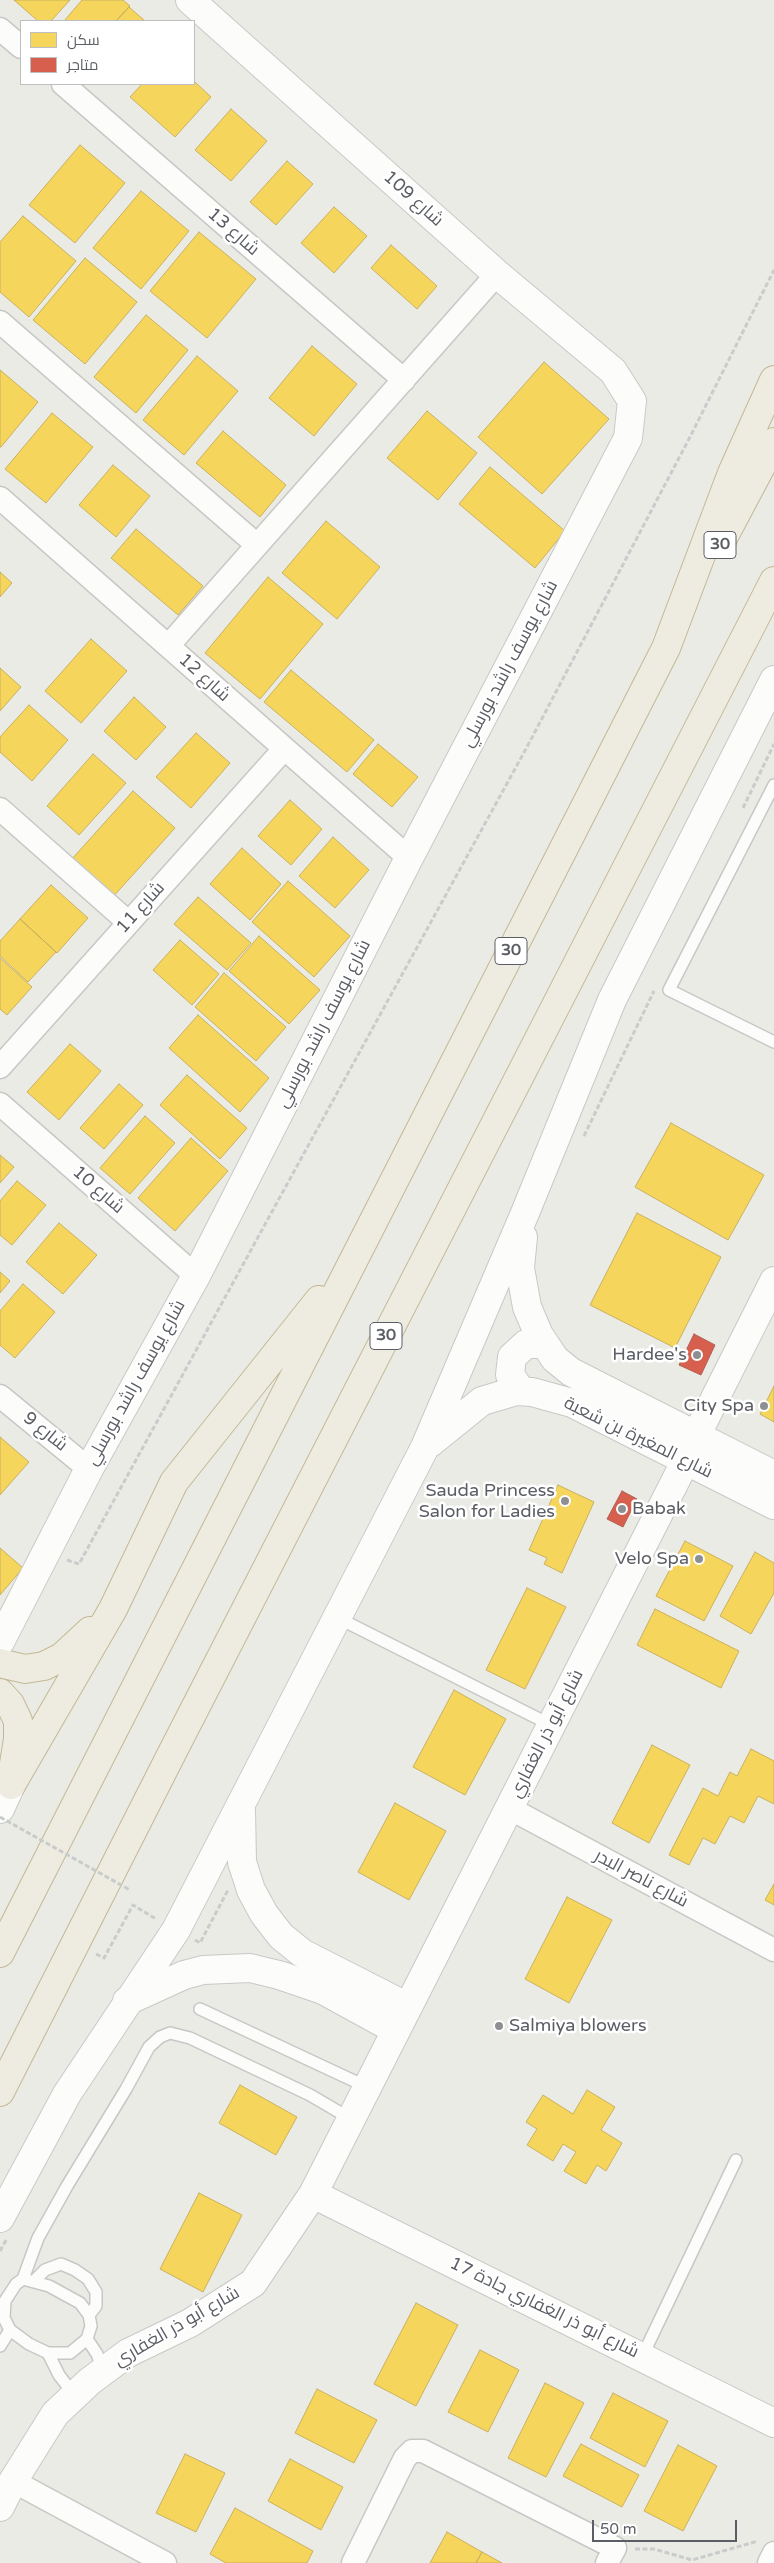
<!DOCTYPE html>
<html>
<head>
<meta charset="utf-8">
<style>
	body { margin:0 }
	#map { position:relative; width:774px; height:2563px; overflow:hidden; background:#ebebe6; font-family:"Varela Round",Cairo,sans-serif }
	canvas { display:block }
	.legend { position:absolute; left:20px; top:20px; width:175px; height:65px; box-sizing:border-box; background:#fff; border:1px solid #bdbfc1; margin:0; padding:6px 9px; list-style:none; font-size:15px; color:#5b5e64 }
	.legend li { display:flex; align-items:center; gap:10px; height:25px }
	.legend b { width:25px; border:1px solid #bdbfc1 }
	.scale { position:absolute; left:592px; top:2520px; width:145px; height:22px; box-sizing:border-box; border:2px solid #5b5e64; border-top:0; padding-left:6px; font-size:15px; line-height:18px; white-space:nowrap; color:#5b5e64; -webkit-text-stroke:4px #fff; paint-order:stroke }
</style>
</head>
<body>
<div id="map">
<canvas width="774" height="2563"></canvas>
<ul class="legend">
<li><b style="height:14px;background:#f6d55c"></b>سكن</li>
<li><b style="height:14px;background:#d6604d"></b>متاجر</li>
</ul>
<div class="scale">50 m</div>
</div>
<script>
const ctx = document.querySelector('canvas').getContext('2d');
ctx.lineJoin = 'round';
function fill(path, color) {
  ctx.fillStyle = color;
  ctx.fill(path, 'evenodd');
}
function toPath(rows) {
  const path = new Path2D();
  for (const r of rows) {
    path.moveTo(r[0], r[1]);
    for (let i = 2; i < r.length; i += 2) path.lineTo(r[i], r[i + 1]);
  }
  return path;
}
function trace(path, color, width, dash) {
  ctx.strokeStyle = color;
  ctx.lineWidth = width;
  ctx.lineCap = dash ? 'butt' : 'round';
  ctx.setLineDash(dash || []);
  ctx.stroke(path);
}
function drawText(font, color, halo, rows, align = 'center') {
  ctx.font = font + ' "Varela Round",Cairo,sans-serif';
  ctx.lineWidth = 5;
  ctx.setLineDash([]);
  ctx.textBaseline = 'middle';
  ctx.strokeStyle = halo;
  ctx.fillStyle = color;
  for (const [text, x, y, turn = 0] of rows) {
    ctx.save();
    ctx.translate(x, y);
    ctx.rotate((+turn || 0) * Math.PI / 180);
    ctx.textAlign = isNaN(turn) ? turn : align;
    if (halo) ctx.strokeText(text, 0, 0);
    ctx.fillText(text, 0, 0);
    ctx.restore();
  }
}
const homes = toPath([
	[14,0,70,0,51,21,38,21,14,0],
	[82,0,123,0,130,6,116,21,64,21,82,0],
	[129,7,145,21,116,21,129,7],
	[194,81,211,97,175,137,130,97,142,84,194,84,194,81],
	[231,109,267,141,231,181,195,150,231,109],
	[80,145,125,183,75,243,29,205,80,145],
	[287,161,313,184,276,225,250,202,287,161],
	[141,191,189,231,141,289,93,248,141,191],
	[334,207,367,236,334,273,301,243,334,207],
	[23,216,76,261,29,317,0,292,0,242,23,216],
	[199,232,256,279,207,338,150,291,199,232],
	[391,245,437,286,417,309,371,268,391,245],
	[85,258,137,302,85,364,33,320,85,258],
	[146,315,188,350,136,413,94,377,146,315],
	[312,346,357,384,314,436,269,398,312,346],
	[197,356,238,391,184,455,143,420,197,356],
	[544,362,609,419,542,494,478,437,544,362],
	[0,370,38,402,1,447,0,447,0,370],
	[427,411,477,453,438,500,387,458,427,411],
	[52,413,93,447,46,503,5,469,52,413],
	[223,431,286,485,260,517,196,463,223,431],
	[113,465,150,496,116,537,79,505,113,465],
	[490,467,565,531,535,568,459,504,490,467],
	[326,521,380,567,337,619,282,573,326,521],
	[136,529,203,586,178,615,111,558,136,529],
	[0,572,12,583,0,597,0,572],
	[268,577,323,624,260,699,205,653,268,577],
	[91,639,127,671,81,723,45,691,91,639],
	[0,668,21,687,0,711,0,668],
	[291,670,374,740,347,772,264,702,291,670],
	[134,697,166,727,136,760,104,731,134,697],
	[29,705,68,740,32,781,0,752,0,737,29,705],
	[196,733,230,763,191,808,156,777,196,733],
	[378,744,418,777,392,807,353,774,378,744],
	[93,754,126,783,79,835,47,806,93,754],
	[133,791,175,828,112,898,71,860,133,791],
	[290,800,322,829,291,865,258,836,290,800],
	[333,837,369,870,335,908,299,876,333,837],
	[242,848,281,884,250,920,210,884,242,848],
	[288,881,350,936,314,977,252,922,288,881],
	[51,885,88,918,57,953,20,919,51,885],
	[198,897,251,943,227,970,174,924,198,897],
	[20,919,56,952,28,982,0,956,0,941,20,919],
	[259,936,320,990,289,1024,229,971,259,936],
	[180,940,219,974,192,1005,153,970,180,940],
	[0,958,32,987,7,1015,0,1009,0,958],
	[224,973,286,1027,256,1061,195,1007,224,973],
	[198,1015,269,1078,240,1112,169,1048,198,1015],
	[70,1044,101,1071,59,1120,27,1092,70,1044],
	[187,1075,247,1128,220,1159,160,1105,187,1075],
	[119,1084,143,1105,104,1149,80,1128,119,1084],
	[145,1116,175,1143,130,1194,100,1168,145,1116],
	[671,1123,764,1175,728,1240,635,1187,671,1123],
	[191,1138,228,1171,175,1231,138,1198,191,1138],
	[0,1155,14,1167,0,1183,0,1155],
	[17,1181,46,1205,12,1245,0,1235,0,1201,17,1181],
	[637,1213,721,1257,675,1348,590,1305,637,1213],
	[59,1223,97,1255,63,1294,26,1262,59,1223],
	[0,1272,10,1281,0,1293,0,1272],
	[23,1284,55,1312,15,1358,0,1345,0,1311,23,1284],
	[774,1386,774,1422,760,1414,774,1386],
	[0,1437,29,1462,0,1495,0,1437],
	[558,1485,594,1502,562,1573,544,1564,547,1558,529,1550,558,1485],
	[685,1541,733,1566,704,1621,656,1596,685,1541],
	[0,1548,23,1568,0,1595,0,1548],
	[755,1552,774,1563,774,1593,751,1634,720,1616,755,1552],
	[527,1588,566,1607,525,1689,486,1670,527,1588],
	[655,1609,739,1651,721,1688,637,1645,655,1609],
	[454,1690,506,1719,465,1795,413,1767,454,1690],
	[652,1745,690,1765,649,1843,612,1823,652,1745],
	[751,1749,774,1761,774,1804,758,1796,744,1823,730,1816,715,1844,703,1838,689,1865,669,1855,703,1788,718,1796,730,1772,737,1776,751,1749],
	[395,1803,446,1831,409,1900,358,1872,395,1803],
	[774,1884,774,1905,765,1900,774,1884],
	[567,1897,612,1920,569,2003,525,1979,567,1897],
	[240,2085,297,2117,276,2155,219,2123,240,2085],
	[587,2090,615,2107,601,2130,622,2143,606,2171,597,2165,586,2184,564,2171,576,2152,563,2144,553,2161,527,2145,537,2129,526,2122,543,2095,573,2114,587,2090],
	[199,2193,242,2215,203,2292,160,2269,199,2193],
	[416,2303,458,2325,416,2406,374,2384,416,2303],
	[480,2350,519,2370,488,2432,448,2412,480,2350],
	[545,2383,584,2403,546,2477,508,2458,545,2383],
	[317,2389,377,2420,354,2463,295,2433,317,2389],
	[613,2393,668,2421,645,2467,590,2438,613,2393],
	[581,2444,639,2475,622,2507,563,2476,581,2444],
	[678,2445,717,2466,683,2531,644,2511,678,2445],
	[185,2454,225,2473,196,2532,156,2513,185,2454],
	[290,2459,343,2487,321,2530,268,2501,290,2459],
	[235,2508,313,2551,307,2563,226,2563,210,2554,235,2508],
	[447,2532,482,2552,476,2563,430,2563,447,2532],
	[482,2552,502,2563,476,2563,482,2552]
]);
fill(homes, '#f6d55c');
trace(homes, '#c8b15e', 1);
const shops = toPath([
	[694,1334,715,1345,701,1375,679,1365,694,1334],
	[622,1491,637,1499,623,1527,607,1519,622,1491]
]);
fill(shops, '#d6604d');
trace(shops, '#b15f54', 1);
const lane = toPath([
	[774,785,669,990,774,1042],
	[338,1618,551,1725],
	[200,2009,367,2087],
	[23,2279,38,2238,67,2186,126,2089,149,2047,160,2037,170,2033,190,2038,310,2095,351,2119],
	[23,2279,49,2286,80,2303,89,2315,91,2326,87,2339,70,2353,48,2353,29,2344,10,2330,4,2318,5,2301,16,2284,23,2279],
	[34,2281,45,2270,61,2264,75,2270,88,2279,96,2292,96,2306,89,2315],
	[87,2339,97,2354,103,2371],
	[0,2346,10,2330],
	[48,2353,59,2375,75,2396],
	[642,2357,736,2160]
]);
const street = toPath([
	[0,29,21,47],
	[63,84,404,380],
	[0,322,257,545],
	[0,498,409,858],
	[168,646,497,274],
	[0,809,128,922],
	[0,1067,284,749],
	[0,1104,196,1276],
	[0,1396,89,1469],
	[509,1808,774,1950],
	[13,2481,165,2563],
	[353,2563,405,2458,412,2451,423,2451,615,2548,607,2563],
	[769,2563,774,2553]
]);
const secondary = toPath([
	[523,1237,520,1268,527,1307,539,1335,555,1359,571,1372,774,1475],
	[521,1391,510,1375,512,1357,526,1344,544,1344],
	[696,1436,774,1281],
	[430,1443,482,1401,516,1391,532,1392,572,1403,774,1505],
	[0,1642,89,1469,196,1276,409,858,628,438,632,401,613,371,497,274,190,0],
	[0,1809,11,1785],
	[241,1809,242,1862,251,1890,264,1914,281,1936,302,1953,408,2007],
	[127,2001,184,1975,203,1970,250,1968,279,1975,323,1990,396,2030],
	[313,2194,774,2423],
	[0,2218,67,2094,176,1930,425,1447,525,1213,612,1000,774,680],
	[0,2507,13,2481,55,2414,90,2381,128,2353,190,2323,253,2283,313,2194,686,1460]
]);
const highway = toPath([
	[722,540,774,442],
	[0,1663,25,1669,44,1666,62,1657,90,1631],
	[0,1693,10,1704,18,1721,18,1739,13,1770],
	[11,1785,113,1609,174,1482,319,1300],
	[0,1953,666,648,732,473,774,380],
	[0,2092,173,1751,774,581]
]);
trace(lane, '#c7c8c6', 14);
trace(street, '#c7c8c6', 25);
trace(secondary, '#c8c8c7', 30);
trace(highway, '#c3b893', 30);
trace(toPath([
	[743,808,774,744],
	[584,1136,654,991],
	[67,1560,79,1564,297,1166,527,747,690,437,774,270],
	[195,1940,200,1943,228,1890],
	[96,1954,104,1958,133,1905,156,1919],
	[0,2251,6,2240],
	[635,2549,654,2549,692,2560,758,2541]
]), '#c8ccca', 3, [5, 2.5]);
trace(lane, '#fcfcfb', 11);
trace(street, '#fcfcfb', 22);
trace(secondary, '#fcfcfb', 28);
trace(highway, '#eeece1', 28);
trace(toPath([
	[0,1817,130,1890]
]), '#c8ccca', 3, [5, 2.5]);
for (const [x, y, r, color] of [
	[697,1355,5,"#8d8f92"],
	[764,1406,5,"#8d8f92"],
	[565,1501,5,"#8d8f92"],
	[622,1509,5,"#8d8f92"],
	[699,1559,5,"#8d8f92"],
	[499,2026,5,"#8d8f92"]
]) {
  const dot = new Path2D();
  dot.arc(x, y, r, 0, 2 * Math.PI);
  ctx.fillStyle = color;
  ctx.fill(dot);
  trace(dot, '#fff', 2);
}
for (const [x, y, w] of [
	[720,545,32],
	[511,951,32],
	[386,1336,32]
]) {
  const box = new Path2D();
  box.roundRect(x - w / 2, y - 13.5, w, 27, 4);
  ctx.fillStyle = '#fff';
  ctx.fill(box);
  trace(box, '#5b5e64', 1);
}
drawText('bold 16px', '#5b5e64', null, [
	["30",720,545],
	["30",511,951],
	["30",386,1336]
]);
drawText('18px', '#5b5e64', '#fff', [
	["شارع 109",413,199,42],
	["شارع 13",233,232,41],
	["شارع يوسف راشد بورسلي",510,664,-62],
	["شارع 12",204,678,42],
	["شارع 11",141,908,-48],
	["شارع يوسف راشد بورسلي",324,1024,-63],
	["شارع 10",98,1190,41],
	["شارع يوسف راشد بورسلي",136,1383,-61],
	["شارع 9",45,1432,39],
	["شارع المغيرة بن شعبة",638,1438,26],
	["شارع أبو ذر الغفاري",547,1734,-63],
	["شارع ناصر البدر",641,1879,28],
	["شارع أبو ذر الغفاري جادة 17",544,2308,26],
	["شارع أبو ذر الغفاري",177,2327,-30]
]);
drawText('18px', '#5b5e64', '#fff', [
	["Hardee's",687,1355],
	["City Spa",754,1406],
	["Sauda Princess",555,1491],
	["Salon for Ladies",555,1512],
	["Babak",632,1509,"left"],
	["Velo Spa",689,1559],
	["Salmiya blowers",509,2026,"left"]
], 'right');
</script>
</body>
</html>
